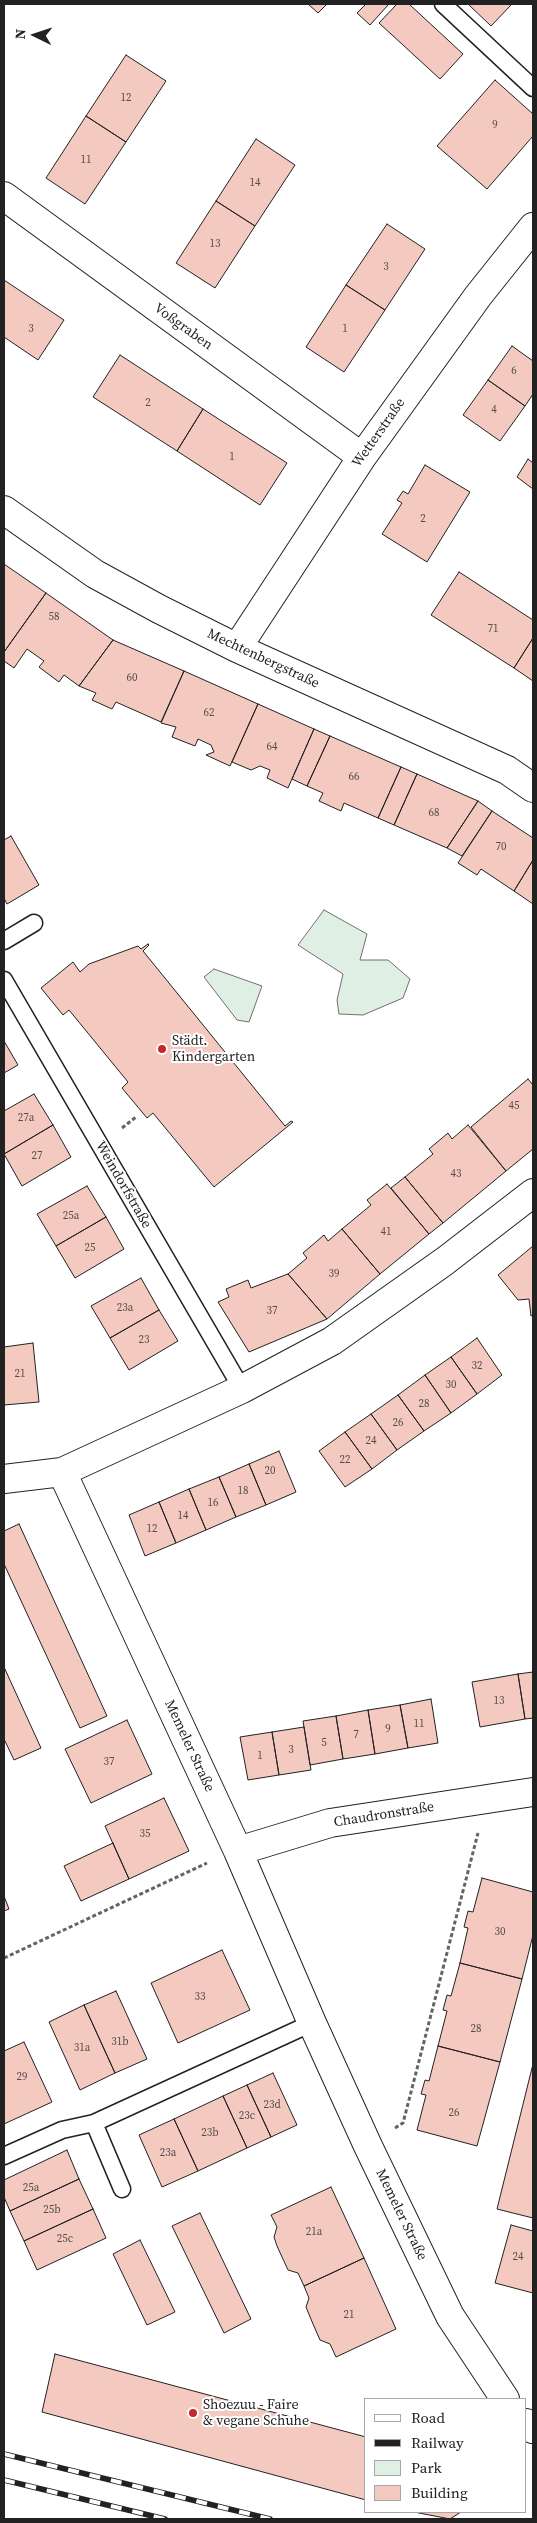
<!DOCTYPE html>
<html>
<head>
<meta charset="utf-8">
<style>
	body { margin:0 }
	#map { position:relative; width:537px; height:2523px; overflow:hidden; background:#fff; font-family:"Source Serif 4",serif }
	canvas { display:block }
	.frame { position:absolute; inset:0; border:5px solid #222; pointer-events:none }
	.legend { position:absolute; left:364px; top:2398px; width:162px; height:115px; box-sizing:border-box; background:#fff; border:1px solid #a7a7a7; margin:0; padding:6px 9px; list-style:none; font-size:15px; color:#222 }
	.legend li { display:flex; align-items:center; gap:10px; height:25px }
	.legend b { width:25px; border:1px solid #a7a7a7 }
	.north { position:absolute; left:10px; top:10px; width:50px; height:50px; -webkit-text-stroke:4px #fff; paint-order:stroke; rotate:274deg; font-size:14px; font-weight:700; line-height:20px; text-align:center; color:#222 }
	.north::after { content:''; display:block; margin:auto; width:18px; height:22px; background:#222; clip-path:polygon(50% 0,100% 100%,50% 72%,0 100%) }
</style>
</head>
<body>
<div id="map">
<canvas width="537" height="2523"></canvas>
<div class="frame"></div>
<ul class="legend">
<li><b style="height:6px;background:#fff"></b>Road</li>
<li><b style="height:6px;background:#222"></b>Railway</li>
<li><b style="height:14px;background:#e0efe3"></b>Park</li>
<li><b style="height:14px;background:#f3c9c0"></b>Building</li>
</ul>
<div class="north">N</div>
</div>
<script>
const ctx = document.querySelector('canvas').getContext('2d');
ctx.lineJoin = 'round';
function fill(path, color) {
  ctx.fillStyle = color;
  ctx.fill(path, 'evenodd');
}
function toPath(rows) {
  const path = new Path2D();
  for (const r of rows) {
    path.moveTo(r[0], r[1]);
    for (let i = 2; i < r.length; i += 2) path.lineTo(r[i], r[i + 1]);
  }
  return path;
}
function trace(path, color, width, dash) {
  ctx.strokeStyle = color;
  ctx.lineWidth = width;
  ctx.lineCap = dash ? 'butt' : 'round';
  ctx.setLineDash(dash || []);
  ctx.stroke(path);
}
function drawText(font, color, halo, rows, align = 'center') {
  ctx.font = font + ' "Source Serif 4",serif';
  ctx.lineWidth = 4;
  ctx.setLineDash([]);
  ctx.textBaseline = 'middle';
  ctx.strokeStyle = halo;
  ctx.fillStyle = color;
  for (const [text, x, y, turn = 0] of rows) {
    ctx.save();
    ctx.translate(x, y);
    ctx.rotate((+turn || 0) * Math.PI / 180);
    ctx.textAlign = isNaN(turn) ? turn : align;
    if (halo) ctx.strokeText(text, 0, 0);
    ctx.fillText(text, 0, 0);
    ctx.restore();
  }
}
const green = toPath([
	[324,910,367,934,360,960,388,960,410,979,403,998,363,1015,339,1014,337,1000,343,974,298,945,324,910],
	[214,969,262,986,249,1022,237,1020,204,977,214,969]
]);
fill(green, '#e0efe3');
trace(green, '#6f6f6f', 1);
const building = toPath([
	[308,4,327,4,318,13,308,4],
	[366,4,389,4,370,25,357,13,366,4],
	[397,4,409,4,463,54,440,79,379,23,397,4],
	[468,4,512,4,491,26,468,4],
	[126,55,166,81,126,142,86,116,126,55],
	[495,80,533,114,533,136,487,189,437,146,495,80],
	[86,116,126,142,85,204,46,178,86,116],
	[256,139,295,165,255,226,216,201,256,139],
	[216,201,255,226,215,288,176,263,216,201],
	[387,224,425,249,385,310,346,285,387,224],
	[4,280,64,320,38,360,4,337,4,280],
	[346,285,385,310,344,372,306,347,346,285],
	[512,346,533,361,533,394,525,406,488,380,512,346],
	[120,355,203,409,177,451,93,397,120,355],
	[488,380,525,406,500,441,463,415,488,380],
	[203,409,287,463,260,505,177,451,203,409],
	[528,459,533,463,533,489,517,477,528,459],
	[425,465,470,492,427,562,382,534,402,503,397,500,403,491,408,494,425,465],
	[4,564,46,593,4,652,4,564],
	[459,572,533,620,533,638,514,668,431,615,459,572],
	[46,593,113,640,79,686,64,675,59,682,39,667,44,661,27,649,14,668,4,661,4,652,46,593],
	[533,638,533,681,514,668,533,638],
	[113,640,184,671,161,722,116,702,112,709,92,700,96,693,79,686,113,640],
	[184,671,258,704,230,766,206,755,214,752,211,745,198,739,195,746,172,737,176,727,161,723,184,671],
	[258,704,314,729,288,788,267,778,270,770,260,766,251,770,232,762,258,704],
	[314,729,330,736,307,786,292,779,314,729],
	[330,736,401,767,378,818,344,803,341,811,319,801,323,793,307,786,330,736],
	[401,767,417,774,394,825,378,818,401,767],
	[417,774,478,801,447,848,394,825,417,774],
	[478,801,492,811,462,856,447,848,478,801],
	[492,811,533,838,533,860,514,891,481,869,477,875,458,863,492,811],
	[11,836,39,885,7,904,4,898,4,840,11,836],
	[533,860,533,904,514,891,533,860],
	[148,944,149,945,143,951,285,1126,291,1121,293,1122,214,1187,153,1113,147,1118,122,1088,128,1082,69,1010,63,1015,41,988,73,962,80,972,89,964,138,946,141,949,148,944],
	[4,1041,18,1065,4,1073,4,1041],
	[528,1079,533,1085,533,1149,506,1171,471,1127,528,1079],
	[34,1094,53,1125,4,1154,4,1111,34,1094],
	[53,1125,71,1157,22,1186,4,1154,53,1125],
	[468,1125,506,1171,443,1223,405,1177,433,1154,429,1149,448,1133,452,1139,468,1125],
	[405,1177,443,1223,429,1234,391,1188,405,1177],
	[387,1184,429,1234,380,1274,342,1229,371,1205,367,1200,387,1184],
	[87,1186,106,1217,56,1246,37,1214,87,1186],
	[106,1217,124,1249,75,1278,56,1246,106,1217],
	[342,1229,380,1274,327,1319,288,1274,307,1258,303,1253,324,1235,328,1241,342,1229],
	[533,1246,533,1315,531,1316,529,1299,518,1300,498,1275,533,1246],
	[288,1274,327,1319,249,1352,218,1302,229,1297,226,1289,248,1280,251,1288,288,1274],
	[141,1278,159,1310,110,1338,91,1306,141,1278],
	[159,1310,178,1341,129,1370,110,1338,159,1310],
	[477,1338,502,1375,477,1394,451,1357,477,1338],
	[33,1343,39,1402,4,1405,4,1347,33,1343],
	[451,1357,477,1394,451,1413,425,1375,451,1357],
	[425,1375,451,1413,424,1431,398,1395,425,1375],
	[398,1395,424,1431,397,1450,371,1414,398,1395],
	[371,1414,397,1450,372,1469,345,1432,371,1414],
	[345,1432,372,1469,345,1487,319,1451,345,1432],
	[279,1451,296,1492,266,1505,249,1464,279,1451],
	[249,1464,266,1505,236,1517,219,1477,249,1464],
	[219,1477,236,1517,206,1530,189,1489,219,1477],
	[189,1489,206,1530,176,1543,159,1502,189,1489],
	[159,1502,176,1543,145,1556,129,1515,159,1502],
	[19,1524,107,1716,80,1728,4,1564,4,1531,19,1524],
	[4,1667,41,1748,14,1760,4,1739,4,1667],
	[533,1672,533,1718,525,1719,518,1674,533,1672],
	[518,1674,525,1719,480,1727,472,1682,518,1674],
	[431,1699,438,1743,408,1748,400,1705,431,1699],
	[400,1705,408,1748,375,1754,368,1710,400,1705],
	[368,1710,375,1754,343,1759,336,1716,368,1710],
	[336,1716,343,1759,310,1765,303,1721,336,1716],
	[127,1720,152,1774,91,1803,65,1749,127,1720],
	[304,1727,311,1770,279,1775,272,1732,304,1727],
	[272,1732,279,1775,248,1780,240,1737,272,1732],
	[164,1798,189,1851,129,1879,105,1826,164,1798],
	[113,1843,129,1879,81,1901,64,1866,113,1843],
	[482,1878,533,1892,533,1935,522,1979,460,1963,468,1928,464,1927,468,1911,473,1912,482,1878],
	[4,1896,9,1909,4,1911,4,1896],
	[222,1950,250,2010,178,2043,151,1983,222,1950],
	[460,1963,522,1979,500,2062,438,2046,447,2011,443,2010,447,1995,451,1996,460,1963],
	[116,1991,147,2059,115,2073,84,2005,116,1991],
	[84,2005,115,2073,80,2090,49,2022,84,2005],
	[24,2042,52,2102,4,2124,4,2051,24,2042],
	[438,2046,500,2062,477,2146,417,2130,426,2095,421,2094,425,2080,429,2081,438,2046],
	[533,2064,533,2218,497,2209,533,2064],
	[273,2073,297,2125,271,2137,247,2085,273,2073],
	[247,2085,271,2137,247,2148,223,2096,247,2085],
	[223,2096,247,2148,198,2171,174,2119,223,2096],
	[174,2119,198,2171,162,2187,139,2135,174,2119],
	[67,2150,79,2179,10,2211,4,2197,4,2180,67,2150],
	[79,2179,93,2209,24,2241,10,2211,79,2179],
	[331,2187,364,2258,304,2286,298,2273,288,2270,277,2246,274,2237,277,2227,271,2215,331,2187],
	[93,2209,106,2238,37,2270,24,2241,93,2209],
	[200,2213,251,2319,224,2333,172,2226,200,2213],
	[511,2225,533,2231,533,2293,495,2283,511,2225],
	[140,2240,175,2312,147,2325,113,2254,140,2240],
	[364,2258,396,2329,336,2357,330,2344,320,2340,313,2324,306,2307,309,2298,304,2286,364,2258],
	[55,2354,366,2437,366,2500,42,2412,55,2354],
	[414,2512,461,2512,450,2519,414,2512]
]);
fill(building, '#f3c9c0');
trace(building, '#222', 1);
const lane = toPath([
	[443,4,533,88],
	[4,941,34,923],
	[4,980,242,1389],
	[4,2156,62,2130,94,2123],
	[122,2189,94,2123,312,2023]
]);
const street = toPath([
	[4,196,362,457],
	[4,510,95,574,159,609,237,648,507,770,533,788],
	[237,648,362,457,478,296,533,227],
	[62,1472,238,1851,312,2023,368,2146,450,2316,505,2399],
	[4,1479,62,1472,242,1389,332,1341,445,1261,533,1193],
	[238,1851,330,1823,533,1792],
	[526,2423,533,2429]
]);
trace(lane, '#222', 19);
trace(street, '#222', 30);
trace(toPath([
	[122,1128,136,1117],
	[4,1958,207,1863],
	[395,2128,403,2123,478,1833]
]), '#646464', 3, [4, 2.5]);
trace(lane, '#fff', 16);
trace(street, '#fff', 28);
const rail = toPath([
	[4,2454,270,2519],
	[4,2480,165,2519]
]);
trace(rail, '#222', 5.5);
trace(rail, '#fff', 4, [11]);
for (const [x, y, r, color] of [
	[162,1049,5,"#c62828"],
	[193,2413,5,"#c62828"]
]) {
  const dot = new Path2D();
  dot.arc(x, y, r, 0, 2 * Math.PI);
  ctx.fillStyle = color;
  ctx.fill(dot);
  trace(dot, '#fff', 2);
}
drawText('11px', '#564c4a', null, [
	["12",126,98],
	["9",495,125],
	["11",86,160],
	["14",255,183],
	["13",215,244],
	["3",386,267],
	["3",31,329],
	["1",345,329],
	["6",514,371],
	["2",148,403],
	["4",494,410],
	["1",232,457],
	["2",423,519],
	["58",54,617],
	["71",493,629],
	["60",132,678],
	["62",209,713],
	["64",272,747],
	["66",354,777],
	["68",434,813],
	["70",501,847],
	["45",514,1106],
	["27a",26,1118],
	["27",37,1156],
	["43",456,1174],
	["25a",71,1216],
	["41",386,1232],
	["25",90,1248],
	["39",334,1274],
	["23a",125,1308],
	["37",272,1311],
	["23",144,1340],
	["32",477,1366],
	["21",20,1374],
	["30",451,1385],
	["28",424,1404],
	["26",398,1423],
	["24",371,1441],
	["22",345,1460],
	["20",270,1471],
	["18",243,1491],
	["16",213,1503],
	["14",183,1516],
	["12",152,1529],
	["13",499,1701],
	["11",419,1724],
	["9",388,1729],
	["7",356,1735],
	["5",324,1743],
	["3",291,1750],
	["1",260,1756],
	["37",109,1762],
	["35",145,1834],
	["30",500,1932],
	["33",200,1997],
	["28",476,2029],
	["31b",120,2042],
	["31a",82,2048],
	["29",22,2077],
	["23d",272,2105],
	["26",454,2113],
	["23c",247,2116],
	["23b",210,2133],
	["23a",168,2153],
	["25a",31,2188],
	["25b",52,2210],
	["21a",314,2232],
	["25c",65,2239],
	["24",518,2257],
	["21",349,2315]
]);
drawText('14px', '#222', '#fff', [
	["Voßgraben",183,327,36],
	["Wetterstraße",379,433,-55],
	["Mechtenbergstraße",263,659,25],
	["Weindorfstraße",123,1185,60],
	["Memeler Straße",189,1746,65],
	["Chaudronstraße",384,1815,-9],
	["Memeler Straße",401,2215,64]
]);
drawText('14px', '#222', '#fff', [
	["Städt.",172,1041],
	["Kindergarten",172,1057],
	["Shoezuu - Faire",203,2405],
	["& vegane Schuhe",203,2421]
], 'left');
</script>
</body>
</html>
